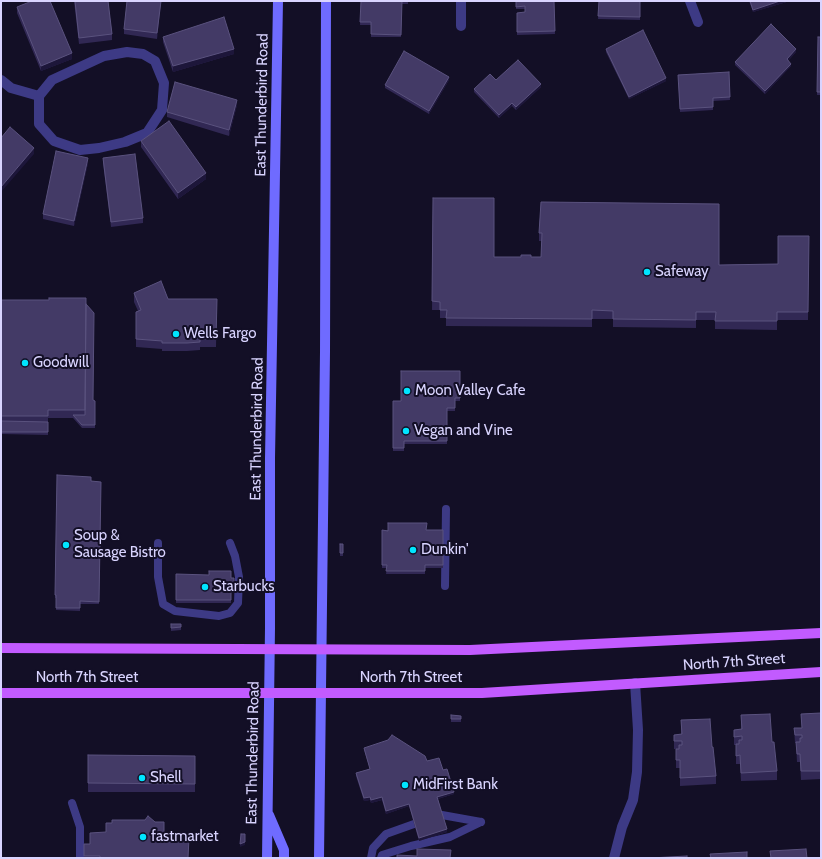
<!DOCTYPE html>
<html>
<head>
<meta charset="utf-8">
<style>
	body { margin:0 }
	#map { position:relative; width:822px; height:859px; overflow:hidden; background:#130f26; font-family:Cabin,sans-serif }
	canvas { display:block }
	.frame { position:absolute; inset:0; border:2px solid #d9d4ff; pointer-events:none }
</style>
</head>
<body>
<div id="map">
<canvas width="822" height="859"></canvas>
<div class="frame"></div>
</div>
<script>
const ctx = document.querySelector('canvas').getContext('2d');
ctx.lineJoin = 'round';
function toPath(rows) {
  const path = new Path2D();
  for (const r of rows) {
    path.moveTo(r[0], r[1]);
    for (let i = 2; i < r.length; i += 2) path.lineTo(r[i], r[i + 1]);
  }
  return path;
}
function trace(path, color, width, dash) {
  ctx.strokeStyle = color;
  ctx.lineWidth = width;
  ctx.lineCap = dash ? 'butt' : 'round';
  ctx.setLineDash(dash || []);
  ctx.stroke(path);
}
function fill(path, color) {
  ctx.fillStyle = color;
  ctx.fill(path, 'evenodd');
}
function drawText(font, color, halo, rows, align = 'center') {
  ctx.font = font + ' Cabin,sans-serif';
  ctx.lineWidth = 4;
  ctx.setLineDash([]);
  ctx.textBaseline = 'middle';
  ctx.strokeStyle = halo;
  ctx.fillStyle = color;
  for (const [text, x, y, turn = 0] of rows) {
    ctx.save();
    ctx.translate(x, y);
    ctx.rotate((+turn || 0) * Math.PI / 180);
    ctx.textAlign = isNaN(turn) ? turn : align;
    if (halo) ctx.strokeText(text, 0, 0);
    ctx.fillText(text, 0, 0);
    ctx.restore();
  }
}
trace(toPath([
	[158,543,158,577,163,604,175,611,219,616,230,613,238,603,239,577,235,556,230,543],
	[445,586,446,509],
	[72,803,80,827,80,858],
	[442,815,481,822],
	[371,858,373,848,386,834,414,824],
	[381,858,382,855,411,846,450,837,481,822]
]), '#3d3a85', 8);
trace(toPath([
	[690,1,698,22],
	[461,26,461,1],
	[127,52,143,54,155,61,164,83,162,110,147,133,125,142,99,148,80,150,54,141,39,124,39,96,52,80,104,56,127,52],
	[1,80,11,88,39,96],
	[614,858,622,827,633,800,637,772,638,730,635,683]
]), '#3d3a85', 10);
trace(toPath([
	[269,815,284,850,284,858],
	[267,858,270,628,270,458,278,1],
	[319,858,325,352,326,1]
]), '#6f6bff', 10);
trace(toPath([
	[1,648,470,650,821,633],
	[1,693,482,693,821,672]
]), '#c25bff', 10);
fill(toPath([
	[74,1,108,1,112,34,112,40,79,44],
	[127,1,161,1,157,39,124,34,124,29],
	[361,1,408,1,408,4,402,4,401,37,371,37,371,25,360,25],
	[516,1,554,1,555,34,517,35,517,13,525,12,525,9,516,9],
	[597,1,640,1,640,20,598,19,599,1],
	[749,1,790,1,753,12],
	[17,7,72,59,41,71,17,13],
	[163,37,234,54,173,72,163,42],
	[818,37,821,37,821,95,817,95],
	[606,49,666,81,629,99,606,52],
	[796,52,788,61,791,66,765,94,735,65,735,62],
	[729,72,730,100,713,101,713,110,680,112,678,75],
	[449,80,429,114,385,88,385,85],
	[496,80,541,87,516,110,512,106,499,118,474,92,474,89],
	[237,105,229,136,167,117,167,112],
	[141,141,206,179,178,199,141,147],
	[103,158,143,218,143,223,111,227,103,163],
	[88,163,74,226,43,219,43,214],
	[433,198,494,257,541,257,542,241,539,241,539,233,541,202,719,265,778,264,809,236,808,320,777,320,777,330,715,329,715,320,696,320,696,328,613,327,613,319,592,319,592,327,446,326,446,318,440,318,440,310,432,310],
	[134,293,168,299,217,299,216,347,200,347,200,350,187,351,162,351,162,349,136,347,136,312,138,311,134,302],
	[1,300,86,304,93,400,95,401,95,428,82,428,73,418,48,418,48,435,1,434],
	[460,371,460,401,455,401,455,411,447,411,447,444,404,444,404,451,393,451,393,401,401,401],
	[91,481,101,482,99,604,80,604,80,611,56,610,56,598,55,598,55,595],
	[382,530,443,530,443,568,425,568,425,574,386,574,387,568,382,568],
	[340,544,343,544,343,556,340,556],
	[176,574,234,578,234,593,231,593,231,603,176,603],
	[171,624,181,624,181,630,171,631],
	[821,713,821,779,801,780,800,762,797,762,796,743,795,743,794,728,802,728,801,714],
	[451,715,461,716,461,722,451,722],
	[741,715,772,742,777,771,777,780,741,781,740,764,736,764,736,745,734,745,734,730,741,729],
	[681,720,712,747,716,776,716,784,680,786,680,768,676,768,676,749,674,749,674,735,681,734],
	[364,748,427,761,443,770,454,794,438,799,447,832,419,841,409,806,386,814,382,800,371,803,370,800,364,801,356,776,356,773,370,769,364,750],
	[88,755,195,756,195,792,88,792],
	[164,832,188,858,84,858,84,844,90,844]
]), '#312854');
fill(toPath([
	[161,1,157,39,157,33],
	[780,1,790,1,753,12,753,10],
	[234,49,234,54,173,72,173,66],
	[796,49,796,52,787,62,787,59],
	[72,53,72,59,41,71,41,66],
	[791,64,791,66,765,94,765,91],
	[449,77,449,80,429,114,429,111],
	[666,78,666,81,629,99,629,97],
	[541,84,541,87,516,110,516,107],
	[237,100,237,105,229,136,229,130],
	[512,103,512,106,499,118,499,115],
	[34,148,34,154,1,192,1,187],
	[88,158,88,163,74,226,74,221],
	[206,173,206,179,178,199,178,193],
	[454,792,454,794,437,799,437,797],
	[370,797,370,800,364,801,364,798],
	[382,797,382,800,371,803,371,800],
	[409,804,409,806,386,814,386,811],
	[447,829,447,832,419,841,419,838],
	[245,842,245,845,240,847,240,844]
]), '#1d163a');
const building = toPath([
	[32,1,50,1,72,53,41,66,17,7,32,1],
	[75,1,108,1,112,34,79,38,75,1],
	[127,1,161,1,157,33,124,29,127,1],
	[361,1,402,1,401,35,371,34,371,22,360,22,361,1],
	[516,1,554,1,555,31,517,32,517,13,525,12,525,6,516,7,516,1],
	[599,1,640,1,640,17,598,16,599,1],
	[750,1,780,1,753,10,750,1],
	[224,17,234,49,173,66,163,37,224,17],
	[771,24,796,49,787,59,791,64,765,91,735,62,771,24],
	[643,30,666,78,629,97,606,49,643,30],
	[818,37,821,37,821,92,817,92,818,37],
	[404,51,449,77,429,111,385,85,404,51],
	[518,60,541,84,516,107,512,103,499,115,474,89,490,74,496,80,518,60],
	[729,72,730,97,713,98,713,107,680,109,678,75,729,72],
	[175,82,237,100,229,130,167,112,175,82],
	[169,121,206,173,178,193,141,141,169,121],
	[10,127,34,148,1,187,1,138,10,127],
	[56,151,88,158,74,221,43,214,56,151],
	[135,154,143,218,111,222,103,158,135,154],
	[433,198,494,198,494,257,521,257,521,255,531,255,531,257,541,257,542,233,539,233,541,202,719,204,719,265,778,264,778,236,809,236,808,312,777,312,777,321,715,321,716,312,696,312,696,320,613,319,613,311,592,310,592,319,446,318,447,310,440,310,440,302,432,301,433,198],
	[161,281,168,299,217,299,216,339,200,339,200,342,187,343,162,343,162,341,136,339,136,312,141,310,134,293,161,281],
	[49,298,86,298,85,410,48,410,48,416,1,416,1,300,49,300,49,298],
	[86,304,94,313,93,400,95,401,95,425,82,425,73,415,85,415,86,304],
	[401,371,460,371,460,398,455,398,455,408,447,408,447,441,404,441,404,448,393,448,393,401,401,401,401,371],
	[1,421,48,422,48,432,1,432,1,421],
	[57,475,91,477,91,481,101,482,99,602,80,601,80,608,56,608,56,595,55,595,57,475],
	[388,523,427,523,426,530,443,530,443,565,425,565,425,571,386,571,387,565,382,565,382,530,388,531,388,523],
	[340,544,343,544,343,553,340,553,340,544],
	[209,571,231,571,231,578,234,578,234,590,231,590,231,600,176,600,176,574,209,575,209,571],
	[171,624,181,624,181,627,171,628,171,624],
	[821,713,821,771,801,771,800,754,797,754,796,742,800,742,800,738,802,738,802,735,795,735,794,728,802,728,801,714,821,713],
	[770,714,772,742,774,742,777,771,741,773,740,755,736,756,736,744,739,744,739,740,742,740,742,736,734,737,734,730,742,729,741,715,770,714],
	[451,715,461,716,461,719,451,719,451,715],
	[710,719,712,747,713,747,716,776,680,778,680,760,676,760,676,749,679,749,679,745,682,745,682,741,674,741,674,735,682,734,681,720,710,719],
	[392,735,425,756,427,761,439,758,443,770,447,769,454,792,437,797,447,829,419,838,409,804,386,811,382,797,371,800,370,797,364,798,356,773,370,769,364,748,388,740,392,735],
	[88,755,195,756,195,784,88,783,88,755],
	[148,816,155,822,164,822,164,832,168,834,185,834,189,838,188,858,100,858,100,856,84,856,84,844,90,844,90,833,106,832,106,823,112,823,112,820,145,820,148,816],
	[241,834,245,834,245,842,240,844,241,834],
	[417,849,451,850,450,858,397,858,397,855,417,856,417,849],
	[806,849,807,858,771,858,770,851,806,849],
	[747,852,747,858,711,858,710,854,747,852],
	[687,856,687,858,650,858,687,856]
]);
fill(building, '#433a66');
trace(building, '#5a527e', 1);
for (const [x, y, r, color] of [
	[647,272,4,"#00e5ff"],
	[176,334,4,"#00e5ff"],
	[25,363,4,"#00e5ff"],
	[407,391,4,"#00e5ff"],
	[406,431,4,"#00e5ff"],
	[66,545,4,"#00e5ff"],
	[413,550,4,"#00e5ff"],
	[205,587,4,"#00e5ff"],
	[142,778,4,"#00e5ff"],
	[405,785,4,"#00e5ff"],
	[143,837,4,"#00e5ff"]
]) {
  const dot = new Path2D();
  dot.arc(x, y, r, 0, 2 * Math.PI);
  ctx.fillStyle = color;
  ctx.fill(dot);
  trace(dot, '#130f26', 1.5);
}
drawText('15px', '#d9d4ff', '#130f26', [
	["East Thunderbird Road",262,105,-89],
	["East Thunderbird Road",257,429,-89],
	["North 7th Street",734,662,-4],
	["North 7th Street",87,678],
	["North 7th Street",411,678],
	["East Thunderbird Road",253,753,-89]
]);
drawText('15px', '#d9d4ff', '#130f26', [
	["Safeway",655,272],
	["Wells Fargo",184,334],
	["Goodwill",33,363],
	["Moon Valley Cafe",415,391],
	["Vegan and Vine",414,431],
	["Soup &",74,536],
	["Sausage Bistro",74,553],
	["Dunkin'",421,550],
	["Starbucks",213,587],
	["Shell",150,778],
	["MidFirst Bank",413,785],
	["fastmarket",151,837]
], 'left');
</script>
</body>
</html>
